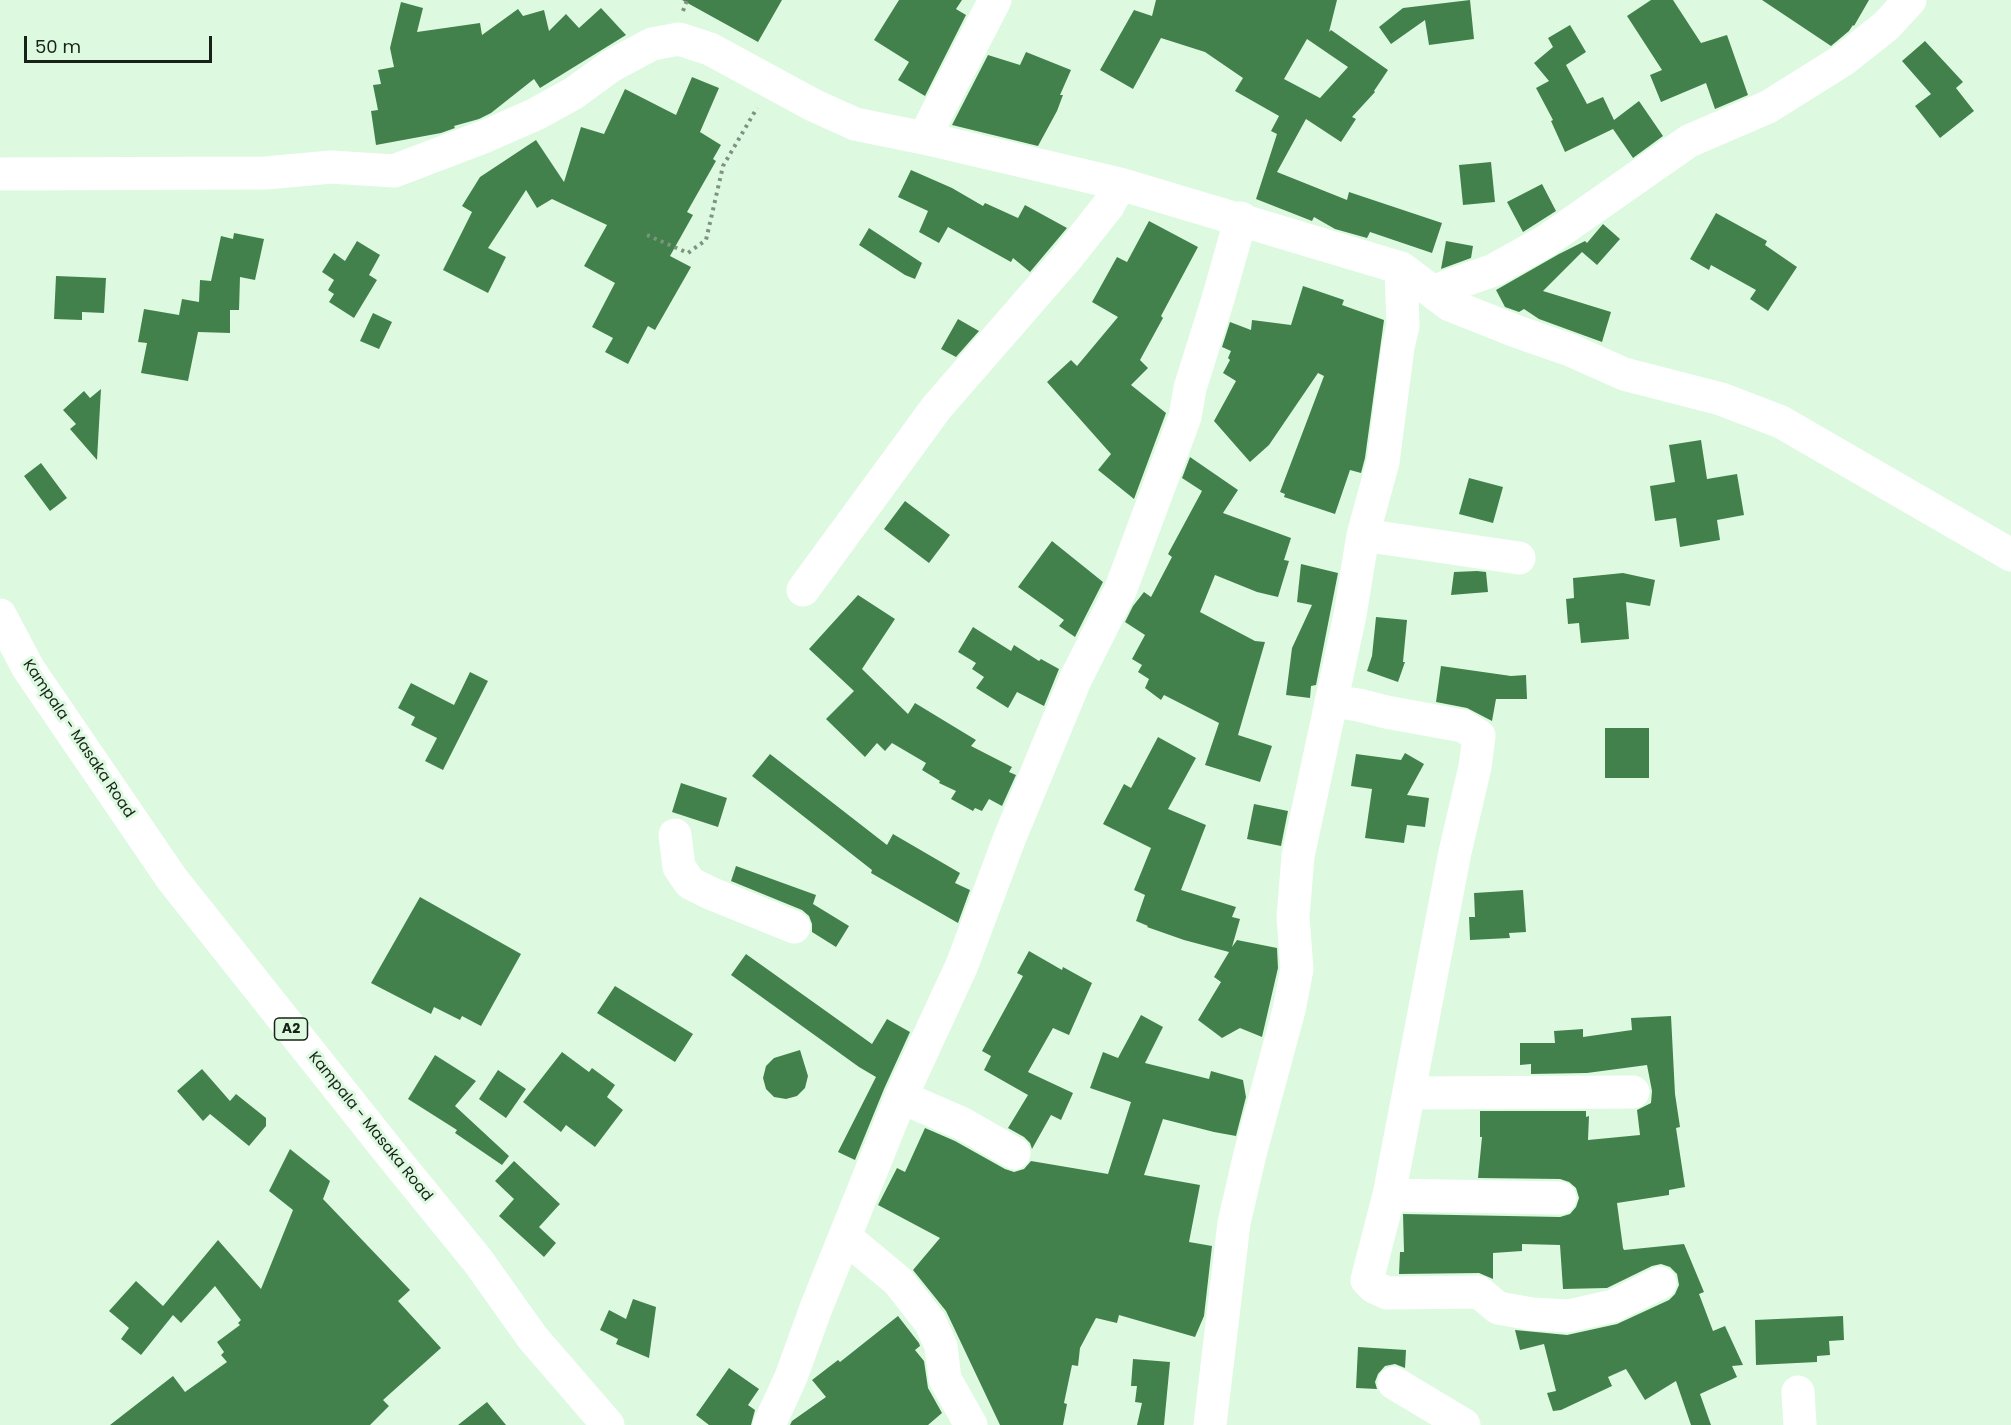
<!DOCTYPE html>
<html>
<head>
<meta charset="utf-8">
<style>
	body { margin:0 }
	#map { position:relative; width:2011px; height:1425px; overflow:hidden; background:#ddfae0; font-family:Poppins,sans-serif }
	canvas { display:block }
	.scale { position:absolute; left:24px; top:36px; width:188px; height:27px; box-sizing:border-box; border:3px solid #172218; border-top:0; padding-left:8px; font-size:18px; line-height:21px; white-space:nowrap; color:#172218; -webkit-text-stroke:4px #ddfae0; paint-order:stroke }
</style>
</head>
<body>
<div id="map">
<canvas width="2011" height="1425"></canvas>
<div class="scale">50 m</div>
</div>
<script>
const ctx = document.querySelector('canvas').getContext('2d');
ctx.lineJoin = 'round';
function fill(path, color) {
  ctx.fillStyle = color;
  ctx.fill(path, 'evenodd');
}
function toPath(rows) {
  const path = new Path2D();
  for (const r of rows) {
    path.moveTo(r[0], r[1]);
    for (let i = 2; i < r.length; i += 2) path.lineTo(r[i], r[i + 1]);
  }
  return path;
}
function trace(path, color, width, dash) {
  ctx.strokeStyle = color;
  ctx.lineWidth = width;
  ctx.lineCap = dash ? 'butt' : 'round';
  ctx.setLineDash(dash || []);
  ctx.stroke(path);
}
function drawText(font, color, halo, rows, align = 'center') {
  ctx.font = font + ' Poppins,sans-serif';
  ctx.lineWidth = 6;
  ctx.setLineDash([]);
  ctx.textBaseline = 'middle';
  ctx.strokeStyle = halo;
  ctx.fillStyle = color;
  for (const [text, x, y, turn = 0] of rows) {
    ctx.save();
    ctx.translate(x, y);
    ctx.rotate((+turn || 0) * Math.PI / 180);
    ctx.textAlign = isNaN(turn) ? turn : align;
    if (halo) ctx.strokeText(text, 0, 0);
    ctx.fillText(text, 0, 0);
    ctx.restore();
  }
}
fill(toPath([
	[682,0,782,0,758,42],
	[899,0,962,0,956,9,966,15,925,96,898,80,909,62,874,40],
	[1156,0,1337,0,1329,32,1331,30,1388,70,1374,91,1375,92,1352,117,1356,119,1341,142,1306,119,1277,172,1347,200,1349,192,1442,223,1432,253,1370,232,1367,238,1335,229,1314,217,1312,221,1256,199,1277,134,1271,131,1279,116,1235,91,1243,78,1205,52,1161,38,1133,89,1100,70,1134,10,1152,16],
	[1307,39,1348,67,1320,98,1284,79],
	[1470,0,1474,39,1429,45,1425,20,1391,44,1379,27,1403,8],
	[1651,0,1673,0,1701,43,1727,35,1748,95,1715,109,1706,83,1661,102,1650,75,1662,70,1627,16],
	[1762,0,1869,0,1854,26,1853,25,1849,31,1831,46],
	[401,2,423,8,417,32,480,23,482,35,518,9,523,16,544,10,549,31,566,14,579,28,601,8,626,35,540,88,534,79,491,113,479,119,454,126,455,128,441,133,376,145,371,111,378,110,373,85,381,84,378,70,394,67,390,48],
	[1570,25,1586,52,1566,65,1587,104,1603,97,1614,120,1639,101,1663,136,1633,158,1613,129,1565,152,1551,121,1553,120,1536,88,1549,81,1534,63,1553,47,1548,38],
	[1925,41,1963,82,1956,88,1974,111,1940,138,1915,106,1931,94,1902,61],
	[1026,52,1071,70,1060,95,1063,95,1057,111,1038,146,952,125,988,55,1020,65],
	[692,77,719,88,700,132,721,145,713,159,716,161,687,212,693,215,670,256,691,267,655,330,648,326,628,364,605,352,613,338,592,327,615,283,584,266,607,225,552,199,537,208,526,190,488,248,506,257,488,293,443,270,472,212,462,206,480,177,536,140,564,182,581,127,604,134,625,89,676,115],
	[1491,162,1495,202,1463,205,1459,165],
	[911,170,952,188,983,206,985,203,1018,218,1025,205,1067,228,1030,272,1013,258,1011,262,948,227,939,243,919,232,928,211,898,197],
	[1542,184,1556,211,1523,232,1507,202],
	[1716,213,1767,241,1765,245,1797,267,1768,311,1750,299,1756,290,1711,265,1709,270,1690,259],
	[1149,221,1198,247,1161,316,1163,318,1140,360,1148,368,1131,385,1166,413,1134,499,1098,470,1111,454,1047,382,1071,360,1077,366,1118,317,1092,302,1117,257,1127,262],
	[1603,224,1620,239,1597,265,1582,252,1543,291,1611,312,1602,342,1539,319,1524,309,1519,312,1505,307,1496,290,1559,254,1585,241,1587,243],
	[869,228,922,263,915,279,905,275,859,245],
	[234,233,264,239,255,280,240,277,239,310,230,310,230,333,198,332,188,381,141,373,147,343,138,342,144,309,179,315,182,299,199,302,200,280,211,281,221,236,233,239],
	[357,241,380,255,369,275,377,280,354,318,329,302,334,294,328,290,334,280,322,272,334,253,345,261],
	[1446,241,1473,246,1471,258,1441,269],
	[56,276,106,278,104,313,82,312,82,320,54,319],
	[1303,286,1344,300,1342,305,1384,320,1365,458,1361,473,1350,470,1335,514,1284,497,1285,494,1280,492,1324,376,1318,373,1269,445,1250,462,1214,421,1236,381,1223,373,1230,360,1228,358,1231,351,1222,347,1230,322,1251,330,1252,320,1291,325],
	[373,313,392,322,379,349,360,341],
	[958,319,979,331,956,357,941,349],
	[101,389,97,460,70,429,76,424,63,410,84,391,90,398],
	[1701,440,1707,479,1737,474,1744,515,1717,520,1720,540,1680,547,1676,518,1655,521,1650,486,1675,482,1669,445],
	[1190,457,1238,490,1223,513,1291,538,1284,560,1289,561,1278,597,1257,592,1215,575,1200,612,1255,641,1265,642,1238,735,1272,746,1260,782,1205,765,1219,723,1164,695,1161,700,1145,688,1149,679,1138,672,1142,665,1132,659,1145,635,1125,622,1133,606,1144,592,1151,597,1172,557,1168,554,1202,491,1182,478],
	[41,463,67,498,50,511,24,476],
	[1469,478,1503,487,1493,523,1459,514],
	[905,501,950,535,929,563,884,529],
	[1052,541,1103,582,1075,637,1059,626,1064,620,1018,587],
	[1301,564,1338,573,1316,685,1311,686,1310,698,1286,695,1292,648,1312,605,1297,602],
	[1477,571,1486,572,1488,592,1451,595,1454,572],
	[1623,573,1655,580,1650,606,1626,602,1629,639,1581,643,1579,623,1568,624,1566,599,1574,598,1573,578],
	[858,595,895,619,862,669,908,714,915,703,976,740,971,746,1012,767,1009,772,1016,775,1002,806,989,799,982,811,975,808,973,811,951,799,956,791,939,783,940,781,922,770,926,763,892,743,885,751,877,743,865,757,826,719,854,691,809,649],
	[1376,617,1407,620,1403,662,1405,662,1398,682,1367,671,1372,656],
	[973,627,1011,651,1014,645,1039,661,1041,659,1059,669,1044,706,1017,692,1008,708,976,688,984,677,972,669,976,663,958,652],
	[1441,666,1511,676,1526,675,1527,699,1496,699,1492,721,1467,708,1436,702],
	[470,672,488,681,443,770,425,761,437,738,411,725,415,717,398,708,411,683,454,705],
	[1605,728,1649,728,1649,778,1605,778],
	[1158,737,1196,758,1168,809,1206,825,1181,890,1236,907,1232,917,1240,919,1232,947,1237,940,1277,948,1278,968,1262,1037,1240,1028,1222,1038,1198,1020,1221,982,1214,977,1229,952,1184,940,1147,927,1148,926,1136,921,1145,895,1134,890,1151,848,1103,824,1124,784,1131,788],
	[1405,753,1424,764,1407,795,1429,798,1425,827,1407,825,1404,843,1365,838,1372,789,1351,786,1356,754,1401,760],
	[770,754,887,845,893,834,960,873,955,883,970,890,958,923,871,873,872,870,752,776],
	[681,783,727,798,718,827,672,812],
	[1254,804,1288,811,1281,846,1247,839],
	[736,866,816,895,813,904,849,926,836,947,812,932,812,924,809,916,802,910,731,881],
	[1523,890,1526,932,1509,933,1510,938,1470,940,1469,917,1475,917,1474,893],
	[420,897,521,954,481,1026,462,1016,460,1020,434,1007,431,1014,371,983],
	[1029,951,1062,970,1063,967,1092,983,1069,1035,1053,1028,1028,1072,1073,1093,1061,1120,1051,1115,1032,1149,1030,1143,1024,1137,1008,1128,1028,1095,984,1070,991,1056,982,1051,1023,976,1017,973],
	[746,954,872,1044,887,1019,910,1032,884,1089,855,1160,838,1152,876,1077,859,1067,731,975],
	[615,986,693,1034,675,1062,597,1013],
	[1141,1015,1163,1027,1145,1063,1209,1079,1211,1071,1243,1080,1246,1097,1236,1136,1214,1132,1163,1119,1144,1175,1200,1185,1189,1242,1212,1246,1204,1316,1195,1337,1119,1315,1117,1323,1096,1318,1080,1348,1078,1366,1072,1365,1064,1403,1067,1404,1063,1425,1000,1425,946,1311,913,1270,940,1238,878,1205,897,1168,905,1172,925,1128,955,1141,1005,1169,1014,1172,1024,1169,1031,1161,1108,1174,1131,1102,1090,1088,1103,1052,1118,1058],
	[1671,1016,1675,1094,1680,1127,1676,1128,1685,1187,1669,1190,1669,1195,1617,1203,1623,1248,1624,1250,1684,1244,1704,1292,1699,1294,1713,1331,1725,1326,1743,1365,1732,1366,1737,1377,1700,1394,1711,1425,1691,1425,1676,1381,1645,1400,1626,1369,1608,1377,1612,1386,1561,1410,1553,1411,1547,1393,1556,1391,1544,1344,1520,1350,1515,1330,1567,1335,1617,1324,1669,1300,1675,1294,1679,1285,1677,1274,1670,1267,1661,1264,1652,1266,1607,1288,1563,1289,1560,1245,1522,1244,1522,1251,1493,1253,1493,1279,1479,1273,1399,1274,1400,1252,1404,1252,1403,1214,1560,1217,1570,1214,1576,1207,1579,1198,1576,1188,1569,1182,1560,1179,1478,1178,1482,1137,1480,1137,1480,1111,1586,1111,1586,1117,1589,1116,1588,1140,1640,1135,1637,1110,1651,1103,1652,1091,1647,1065,1587,1073,1531,1074,1531,1064,1520,1065,1520,1043,1555,1043,1554,1031,1583,1029,1583,1037,1632,1030,1631,1018],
	[800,1050,808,1076,805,1088,797,1096,786,1099,774,1097,766,1089,763,1078,766,1066,774,1058],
	[562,1052,589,1072,592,1068,615,1085,607,1097,623,1110,595,1147,566,1125,561,1132,523,1102],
	[435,1055,476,1081,455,1106,509,1156,502,1165,455,1133,457,1130,408,1099],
	[202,1069,230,1101,236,1094,266,1118,266,1126,249,1146,210,1114,203,1121,177,1091],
	[498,1070,526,1089,506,1118,479,1099],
	[290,1149,330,1181,323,1199,410,1290,398,1301,441,1348,383,1400,389,1406,370,1425,110,1425,173,1376,185,1392,227,1362,221,1355,224,1352,217,1342,240,1325,238,1323,241,1320,215,1286,181,1323,173,1315,141,1355,121,1339,129,1328,109,1311,136,1281,163,1306,218,1240,261,1289,293,1210,269,1191],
	[514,1161,560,1204,539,1227,556,1243,544,1257,499,1216,514,1199,495,1181],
	[633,1299,656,1307,649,1358,616,1344,618,1339,600,1330,609,1310,626,1319],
	[898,1316,919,1343,920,1346,915,1350,924,1361,928,1388,942,1413,928,1425,790,1425,792,1421,826,1397,812,1380,838,1360,840,1362],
	[1843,1316,1844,1340,1829,1341,1830,1355,1817,1356,1817,1362,1756,1365,1755,1320],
	[1358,1347,1406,1350,1405,1368,1395,1364,1385,1366,1378,1374,1375,1382,1377,1389,1356,1388],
	[1133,1359,1170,1362,1164,1425,1137,1425,1142,1403,1135,1402,1137,1386,1131,1386],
	[729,1368,759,1389,748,1405,755,1410,751,1425,709,1425,696,1415],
	[487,1402,506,1425,458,1425]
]), '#43814c');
trace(toPath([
	[683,11,687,0],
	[647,235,688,253,706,240,723,166,757,108]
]), '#7e9280', 4, [3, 4.5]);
trace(toPath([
	[924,138,995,0],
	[0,174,266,173,331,167,394,171,486,136,536,114,574,93,611,66,652,44,679,39,710,49,813,105,855,124,924,138,1120,184,1401,268,1450,305,1518,332,1570,350,1624,374,1721,399,1781,422,2011,555],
	[1434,291,1494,270,1546,241,1689,141,1768,107,1843,60,1886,26,1910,0],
	[1363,535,1519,558],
	[803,590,937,407,1066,259,1108,206,1120,184],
	[1331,701,1359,705,1386,712,1463,726,1479,736,1475,767,1455,852,1389,1195,1367,1280,1374,1287,1387,1293,1479,1292,1498,1308,1532,1314,1568,1316,1613,1306,1660,1283],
	[675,835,679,867,690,883,710,893,794,927],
	[1410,1093,1633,1092],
	[901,1097,963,1124,1014,1153],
	[1389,1195,1560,1198],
	[845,1237,898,1281,930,1322,941,1346,945,1379,971,1425],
	[1394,1383,1464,1425],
	[1798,1392,1800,1425],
	[769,1425,791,1377,816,1308,901,1097,962,965,1010,837,1076,678,1120,591,1185,417,1190,388,1218,299,1241,218],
	[1210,1425,1234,1223,1250,1154,1289,1010,1297,969,1293,917,1298,856,1350,615,1363,535,1383,462,1398,347,1403,326,1401,268]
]), '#fff', 33);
trace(toPath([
	[0,615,28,668,172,879,394,1158,478,1261,532,1337,608,1425]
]), '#fff', 33);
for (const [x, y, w] of [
	[291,1029,33]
]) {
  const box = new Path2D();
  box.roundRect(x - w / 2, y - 11, w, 22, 4.5);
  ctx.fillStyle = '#ddfae0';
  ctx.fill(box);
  trace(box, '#172218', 1.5);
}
drawText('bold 14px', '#172218', null, [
	["A2",291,1029]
]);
drawText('15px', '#172218', '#ddfae0', [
	["Kampala - Masaka Road",78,739,56],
	["Kampala - Masaka Road",370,1127,51]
]);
</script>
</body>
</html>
